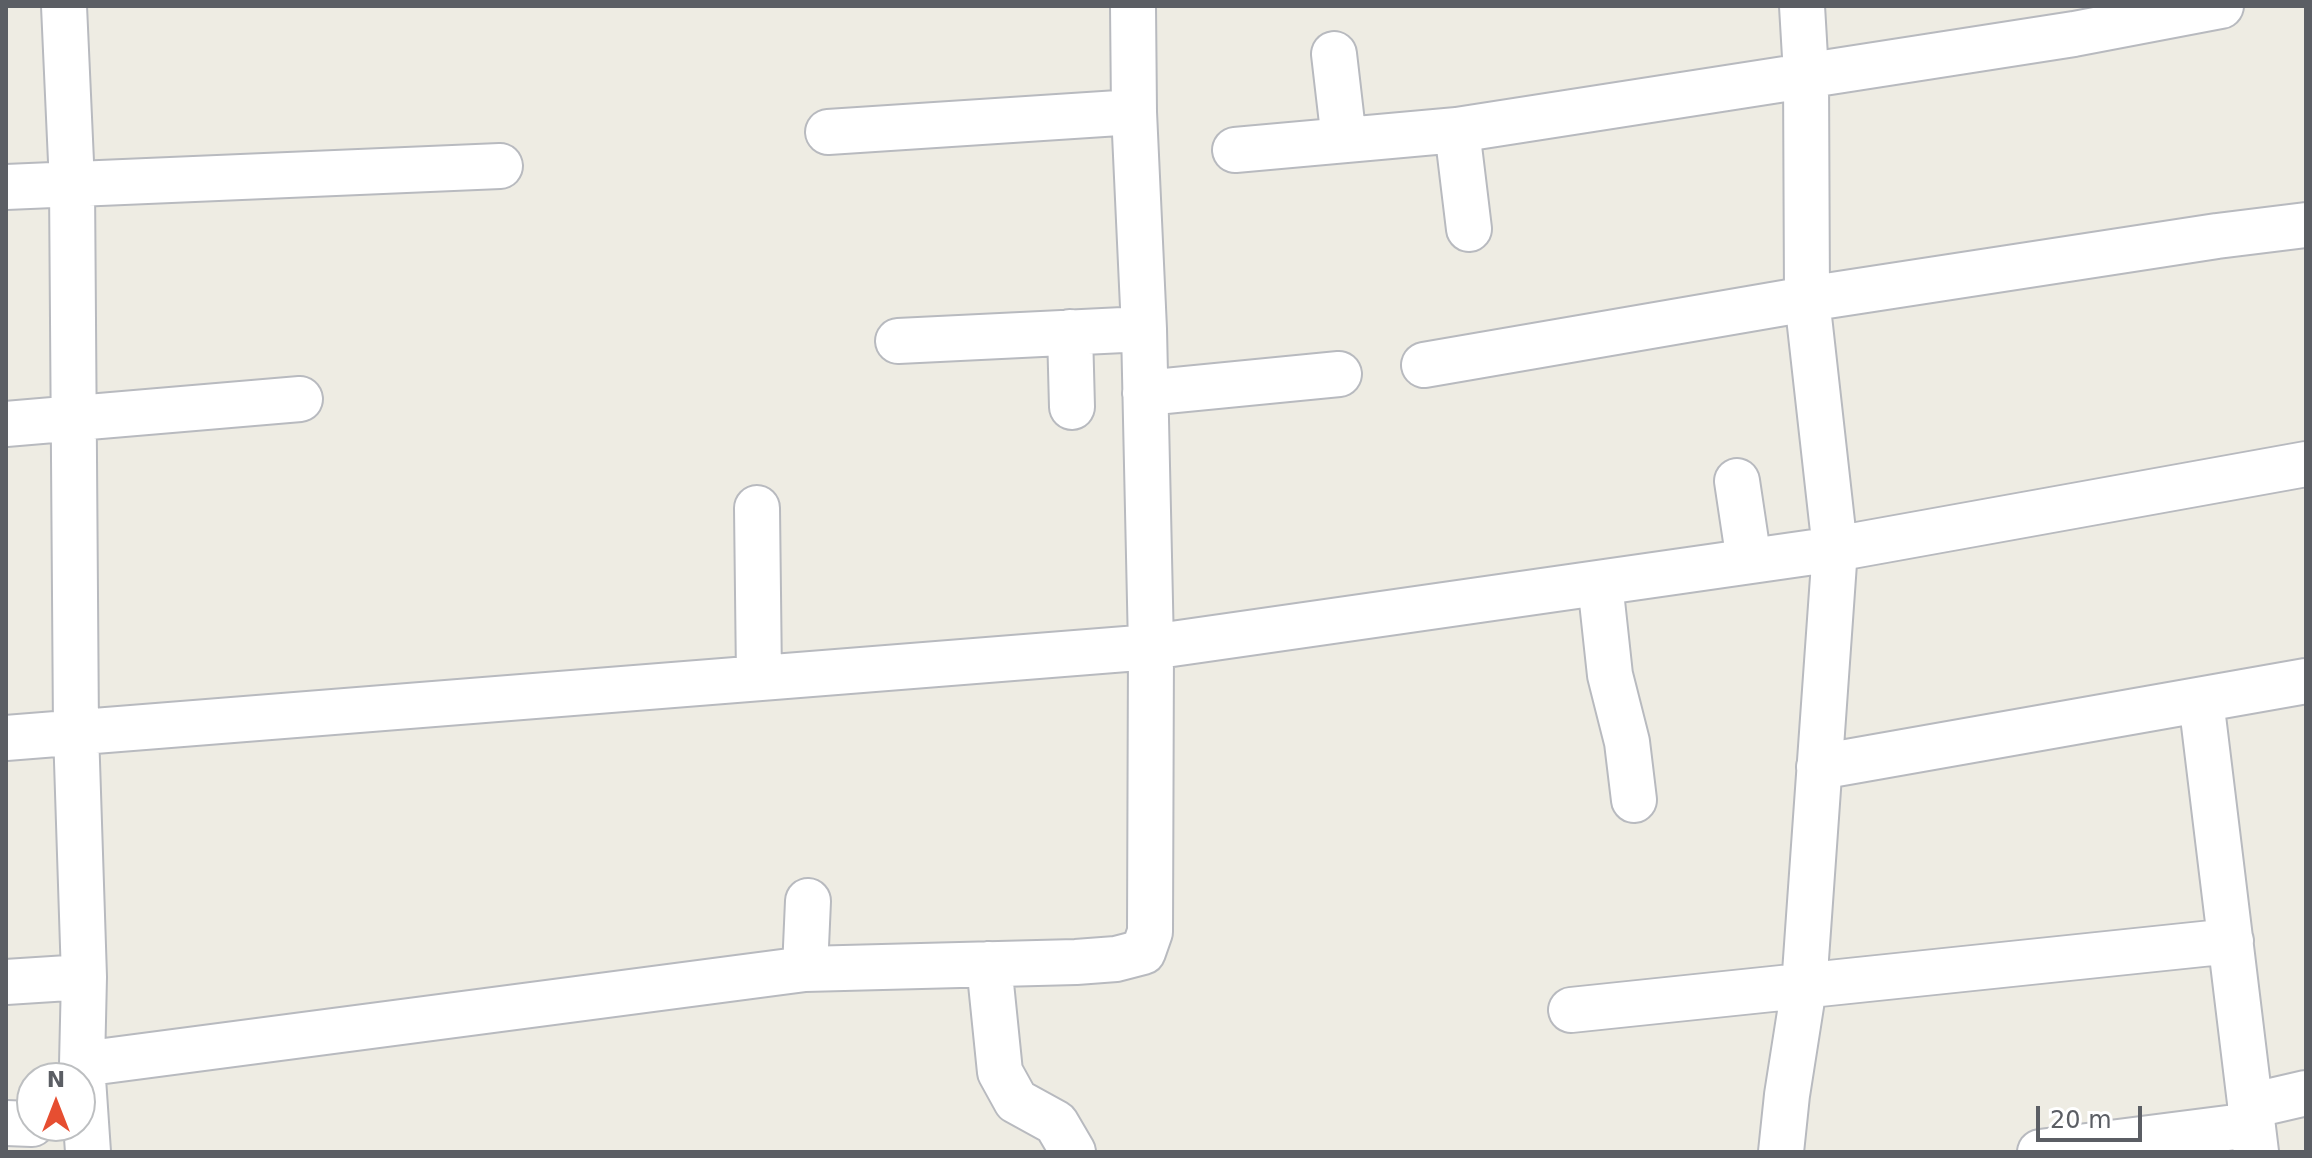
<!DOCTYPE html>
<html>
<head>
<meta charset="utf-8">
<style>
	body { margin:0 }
	#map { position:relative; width:2312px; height:1158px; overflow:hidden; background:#eeece3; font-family:"DejaVu Sans",sans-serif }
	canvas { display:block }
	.frame { position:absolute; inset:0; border:8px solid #5b5e64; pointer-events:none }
	.north { position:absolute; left:16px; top:1062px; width:80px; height:80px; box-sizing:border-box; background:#fff; border:2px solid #bdbfc1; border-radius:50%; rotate:0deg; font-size:22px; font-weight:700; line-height:32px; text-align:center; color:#5b5e64 }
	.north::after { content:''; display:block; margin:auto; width:28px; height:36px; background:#e64e31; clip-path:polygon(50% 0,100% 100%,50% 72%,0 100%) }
	.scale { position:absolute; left:2036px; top:1106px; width:106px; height:36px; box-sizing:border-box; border:4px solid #5b5e64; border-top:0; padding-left:10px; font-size:24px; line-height:28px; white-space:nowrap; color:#5b5e64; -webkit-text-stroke:6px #fff; paint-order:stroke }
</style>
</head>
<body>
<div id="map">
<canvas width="2312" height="1158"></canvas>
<div class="frame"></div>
<div class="north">N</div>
<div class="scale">20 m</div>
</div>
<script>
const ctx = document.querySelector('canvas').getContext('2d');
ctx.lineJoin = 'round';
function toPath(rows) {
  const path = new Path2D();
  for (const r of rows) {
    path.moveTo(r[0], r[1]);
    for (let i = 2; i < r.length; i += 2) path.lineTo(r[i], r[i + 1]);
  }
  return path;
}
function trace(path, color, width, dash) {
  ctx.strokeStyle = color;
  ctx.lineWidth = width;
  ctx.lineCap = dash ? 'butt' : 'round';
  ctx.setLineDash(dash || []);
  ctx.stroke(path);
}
const minor = toPath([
	[64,6,72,184,76,731,84,977,82,1064,88,1152],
	[1334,54,1344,140],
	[1457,130,1469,229],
	[828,132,1134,112],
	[1235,150,1457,130,2074,34,2221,6],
	[6,187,500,166],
	[1070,332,1072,407],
	[898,341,1144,329],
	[1424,365,1807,299,2217,236,2306,225],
	[1145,393,1339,374],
	[6,424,300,399],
	[1737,481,1749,561],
	[757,508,759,678],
	[1600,583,1610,675,1627,742,1634,800],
	[2201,700,2256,1152],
	[6,738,1151,647,1835,549,2306,464],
	[1819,767,2306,681],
	[989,964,1000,1072,1016,1101,1056,1123,1073,1152],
	[805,969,808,901],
	[6,982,84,977],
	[1571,1010,2231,941],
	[82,1064,805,969,1076,962,1116,959,1143,952,1150,932,1151,647,1144,329,1134,112,1133,6],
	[2250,1106,2306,1093],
	[6,1123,32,1124],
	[1781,1152,1787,1095,1804,987,1835,549,1807,299,1806,74,1802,6],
	[2040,1152,2251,1125]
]);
trace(minor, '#b8babf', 48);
trace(minor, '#fff', 44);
</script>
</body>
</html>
